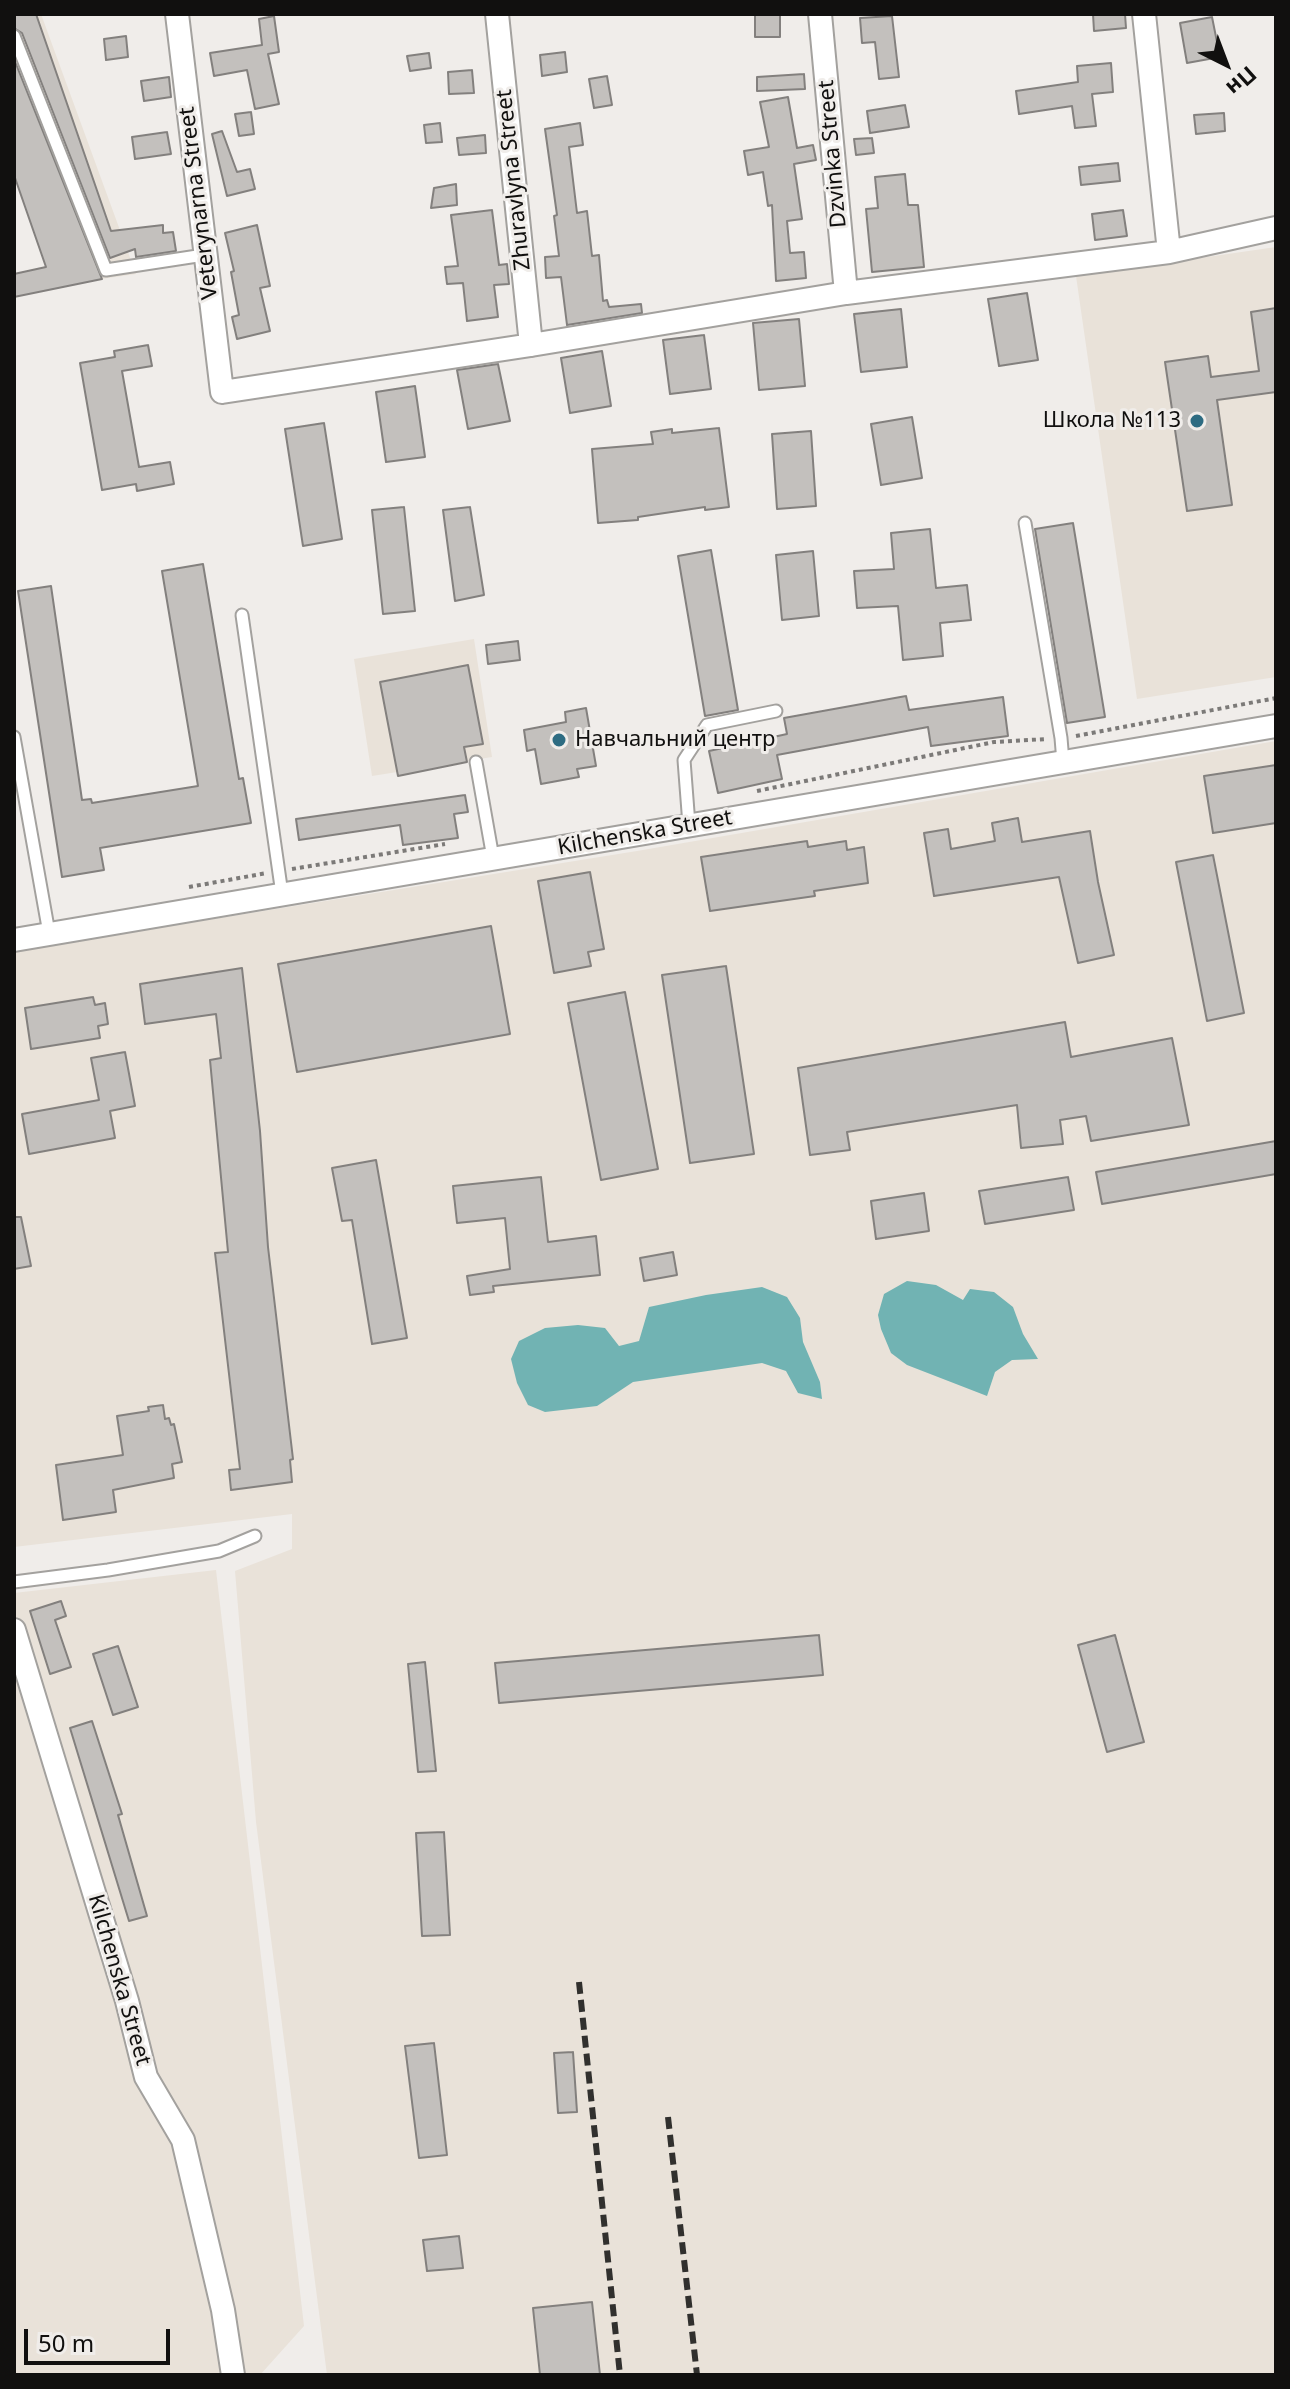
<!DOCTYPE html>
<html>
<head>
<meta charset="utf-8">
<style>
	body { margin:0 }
	#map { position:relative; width:1290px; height:2389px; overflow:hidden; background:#f0edea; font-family:"Noto Sans",sans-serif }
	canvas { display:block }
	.frame { position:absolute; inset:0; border:16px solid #11100f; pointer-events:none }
	.north { position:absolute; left:1186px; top:24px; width:80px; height:80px; -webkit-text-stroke:6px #f0edea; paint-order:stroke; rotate:138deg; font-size:22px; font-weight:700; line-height:32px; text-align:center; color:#11100f }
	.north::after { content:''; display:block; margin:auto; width:28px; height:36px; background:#11100f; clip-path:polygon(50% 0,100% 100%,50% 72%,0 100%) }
	.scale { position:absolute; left:24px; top:2329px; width:146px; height:36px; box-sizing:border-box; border:4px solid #11100f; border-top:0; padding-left:10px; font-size:24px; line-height:28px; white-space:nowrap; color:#11100f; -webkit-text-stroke:6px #f0edea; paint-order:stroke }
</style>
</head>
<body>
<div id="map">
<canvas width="1290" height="2389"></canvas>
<div class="frame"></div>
<div class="north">Пн</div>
<div class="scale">50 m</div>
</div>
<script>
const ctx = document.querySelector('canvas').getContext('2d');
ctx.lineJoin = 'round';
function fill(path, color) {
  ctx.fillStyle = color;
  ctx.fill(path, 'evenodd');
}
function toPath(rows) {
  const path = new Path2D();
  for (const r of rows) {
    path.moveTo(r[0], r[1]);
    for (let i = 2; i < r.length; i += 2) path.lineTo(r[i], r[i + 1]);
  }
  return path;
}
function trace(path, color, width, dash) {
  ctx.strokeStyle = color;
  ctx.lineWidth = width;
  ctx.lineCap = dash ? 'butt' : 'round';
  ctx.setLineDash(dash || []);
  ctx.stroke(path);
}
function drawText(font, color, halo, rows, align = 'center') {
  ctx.font = font + ' "Noto Sans",sans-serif';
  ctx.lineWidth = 6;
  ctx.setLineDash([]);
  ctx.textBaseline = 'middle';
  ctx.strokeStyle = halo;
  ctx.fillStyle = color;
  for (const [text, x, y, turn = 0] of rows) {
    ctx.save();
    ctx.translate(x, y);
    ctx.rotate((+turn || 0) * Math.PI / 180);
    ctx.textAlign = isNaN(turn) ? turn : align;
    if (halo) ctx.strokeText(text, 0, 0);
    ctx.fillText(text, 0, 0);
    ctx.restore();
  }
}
fill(toPath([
	[14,14,41,14,136,274,53,286,14,176],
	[1276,247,1276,677,1137,699,1076,276],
	[474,639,492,757,372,776,354,659],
	[1276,741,1276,2375,327,2375,256,1822,235,1571,292,1549,292,1514,14,1547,14,951,637,851],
	[216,1570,304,2326,260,2375,14,2375,14,1593]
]), '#e9e2d9');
fill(toPath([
	[907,1281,936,1285,963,1300,970,1289,994,1292,1013,1307,1023,1334,1038,1359,1012,1360,995,1372,987,1396,907,1365,891,1353,881,1329,878,1315,884,1294],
	[762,1287,787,1297,800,1318,803,1342,820,1382,822,1399,798,1393,786,1371,762,1363,633,1382,597,1406,545,1412,528,1405,517,1383,511,1359,519,1341,545,1328,578,1325,605,1328,619,1346,639,1341,649,1307,706,1295]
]), '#71b3b3');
const building = toPath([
	[14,14,36,14,111,231,163,225,163,233,173,232,176,251,136,257,135,249,110,258,22,33,14,28,14,14],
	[755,14,780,14,780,37,755,37,755,14],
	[1093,14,1125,14,1126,28,1094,31,1093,14],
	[274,16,279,52,268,54,279,104,255,109,247,70,214,76,210,53,262,45,259,19,274,16],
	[892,16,899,77,879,79,875,42,862,43,860,18,892,16],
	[1212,17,1220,57,1187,63,1180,23,1212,17],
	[126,36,128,57,106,60,104,39,126,36],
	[565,52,567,72,542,76,540,55,565,52],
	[429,53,431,68,410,71,407,56,429,53],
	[14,59,102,279,14,297,14,274,46,267,14,175,14,59],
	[1111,63,1113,92,1092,94,1096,126,1075,128,1072,106,1019,114,1016,91,1078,82,1077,66,1111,63],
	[472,70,474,93,449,94,448,72,472,70],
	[804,74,805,89,757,91,757,77,804,74],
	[607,76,612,105,594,108,589,79,607,76],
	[169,77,171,97,144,101,141,81,169,77],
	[788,97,797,148,813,145,816,160,794,164,802,219,787,221,790,253,804,252,806,278,776,281,772,205,768,206,763,172,748,175,744,151,769,147,760,102,788,97],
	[905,105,909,127,870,133,867,111,905,105],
	[251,112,254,134,239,136,235,114,251,112],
	[1224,113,1225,131,1196,134,1194,115,1224,113],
	[440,123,442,142,426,143,424,125,440,123],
	[580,123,583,145,569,147,577,213,587,211,592,256,599,255,603,301,607,300,609,307,641,304,642,313,567,325,561,277,546,278,545,257,559,256,554,216,557,215,545,129,580,123],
	[222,131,237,172,250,169,255,189,227,196,212,134,222,131],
	[167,132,171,154,135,159,132,137,167,132],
	[485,135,486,153,459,155,457,138,485,135],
	[872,138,874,153,856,155,854,139,872,138],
	[1118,163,1120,181,1081,185,1079,167,1118,163],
	[905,174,908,205,918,205,924,267,872,272,866,209,878,208,875,177,905,174],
	[456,184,457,205,431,208,434,188,456,184],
	[492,210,499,265,507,264,509,284,494,285,498,317,467,321,463,283,447,284,445,267,458,266,451,215,492,210],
	[1123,210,1127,236,1095,240,1092,214,1123,210],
	[257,225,270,286,260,288,270,331,237,339,232,317,239,315,231,272,234,271,225,233,257,225],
	[1027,293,1038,360,999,366,988,299,1027,293],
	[1276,308,1276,392,1217,400,1232,505,1187,511,1165,362,1208,356,1211,377,1259,371,1251,312,1276,308],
	[901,309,907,367,861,372,854,314,901,309],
	[799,319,805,386,759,390,753,323,799,319],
	[704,335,711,389,670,394,663,340,704,335],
	[148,345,152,366,122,371,139,467,170,462,174,484,137,491,136,484,102,490,80,363,115,357,114,351,148,345],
	[602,351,611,406,570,413,561,358,602,351],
	[498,364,510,421,468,429,457,370,498,364],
	[415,386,425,457,386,462,376,392,415,386],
	[912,417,922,478,881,485,871,424,912,417],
	[324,423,342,539,303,546,285,429,324,423],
	[719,428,729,507,705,510,705,507,638,517,638,520,598,523,592,449,653,444,651,432,672,429,672,433,719,428],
	[811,431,816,506,777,509,772,434,811,431],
	[404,507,415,611,383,614,372,510,404,507],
	[470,507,484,595,455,601,443,510,470,507],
	[1073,523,1105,717,1067,723,1035,529,1073,523],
	[930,529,936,588,967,585,971,620,940,623,943,656,903,660,898,606,857,608,854,571,894,569,891,533,930,529],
	[711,550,738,710,705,716,678,556,711,550],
	[813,551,819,616,782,620,776,555,813,551],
	[203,564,239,779,243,778,251,823,100,848,104,870,62,877,18,591,51,586,82,800,91,799,92,803,198,786,162,571,203,564],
	[518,641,520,660,488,664,486,645,518,641],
	[468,665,483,744,464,747,467,762,398,776,380,682,468,665],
	[906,696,909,710,1003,697,1008,736,931,746,928,727,777,755,782,779,718,793,709,751,787,734,784,718,906,696],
	[586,708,596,766,577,769,579,777,541,784,535,749,527,751,524,730,566,722,565,712,586,708],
	[1276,765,1276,823,1213,833,1204,776,1276,765],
	[465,795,468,812,454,814,458,838,403,845,400,825,299,840,296,819,465,795],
	[1018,818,1022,842,1090,831,1098,882,1114,955,1078,963,1059,877,934,896,924,833,948,829,951,849,995,841,992,823,1018,818],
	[807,841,808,847,846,841,847,850,864,847,868,883,814,891,815,896,710,911,701,857,807,841],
	[1213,855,1244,1013,1207,1021,1176,862,1213,855],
	[590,872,604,949,588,952,591,966,554,973,538,881,590,872],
	[491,926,510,1034,297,1072,278,964,491,926],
	[726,966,754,1154,690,1163,662,975,726,966],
	[242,968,260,1131,268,1247,293,1459,290,1460,292,1482,231,1490,229,1470,240,1469,215,1253,228,1252,210,1060,221,1058,216,1014,145,1024,140,984,242,968],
	[625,992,658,1169,601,1180,568,1003,625,992],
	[93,997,95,1005,105,1003,108,1024,98,1026,100,1038,31,1049,25,1008,93,997],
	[1065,1022,1071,1057,1172,1038,1189,1125,1091,1141,1086,1116,1060,1120,1063,1144,1021,1148,1017,1105,847,1132,850,1150,810,1155,798,1068,1065,1022],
	[125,1052,135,1106,110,1111,115,1138,29,1154,22,1114,99,1100,91,1058,125,1052],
	[1276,1141,1276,1174,1102,1204,1096,1172,1276,1141],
	[376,1160,407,1338,372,1344,352,1220,342,1221,332,1168,376,1160],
	[541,1177,548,1242,596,1236,600,1275,493,1286,494,1292,470,1295,467,1276,510,1269,505,1218,457,1223,453,1186,541,1177],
	[1068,1177,1074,1210,985,1224,979,1191,1068,1177],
	[924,1193,929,1231,876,1239,871,1201,924,1193],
	[14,1217,21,1217,31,1266,14,1269,14,1217],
	[673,1252,677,1275,644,1281,640,1258,673,1252],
	[163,1405,165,1419,169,1418,171,1425,174,1424,182,1462,172,1464,174,1478,113,1490,116,1512,63,1520,56,1465,123,1455,117,1416,149,1411,148,1407,163,1405],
	[61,1601,66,1616,55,1620,71,1667,50,1674,30,1611,61,1601],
	[819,1635,823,1675,499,1703,495,1663,819,1635],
	[1115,1635,1144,1742,1107,1752,1078,1645,1115,1635],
	[118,1646,138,1707,113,1715,93,1654,118,1646],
	[425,1662,436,1771,418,1772,408,1664,425,1662],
	[92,1721,122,1814,118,1815,147,1916,129,1921,70,1728,92,1721],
	[444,1832,450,1935,422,1936,416,1833,444,1832],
	[434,2043,447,2155,419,2158,405,2046,434,2043],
	[573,2052,577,2112,558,2113,554,2053,573,2052],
	[459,2236,463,2268,427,2271,423,2240,459,2236],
	[592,2302,600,2375,540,2375,533,2308,592,2302]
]);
fill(building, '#c3c0bd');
trace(building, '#83807e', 2);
const lane = toPath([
	[14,36,106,270,204,255],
	[1025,523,1061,738,1063,762],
	[242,615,282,894],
	[14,737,49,933],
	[476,762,493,858],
	[689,825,684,760,707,725,776,711],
	[14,1582,108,1570,219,1551,255,1536]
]);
const street = toPath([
	[177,14,222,392,531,345,846,293,1169,252,1276,228],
	[497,14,531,345],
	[820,14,846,293],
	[1144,14,1169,252],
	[14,940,1276,726],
	[14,1630,127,2001,146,2077,183,2140,223,2310,233,2375]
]);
trace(lane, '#a3a19e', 15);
trace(street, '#a3a19e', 26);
trace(toPath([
	[1076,736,1276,698],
	[757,791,994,742,1047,739],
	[292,869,445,844],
	[189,887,267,873]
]), '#7c7a78', 4, [4, 4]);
trace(lane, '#fff', 11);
trace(street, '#fff', 22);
trace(toPath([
	[579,1982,620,2375],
	[668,2117,697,2375]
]), '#31302e', 6, [12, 6]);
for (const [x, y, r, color] of [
	[1197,421,8,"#2e6c82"],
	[559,740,8,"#2e6c82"]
]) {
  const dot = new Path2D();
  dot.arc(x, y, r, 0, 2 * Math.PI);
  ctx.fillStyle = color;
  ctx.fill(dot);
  trace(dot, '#f0edea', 3);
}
drawText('22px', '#11100f', '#f0edea', [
	["Dzvinka Street",833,154,-95],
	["Zhuravlyna Street",514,180,-96],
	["Veterynarna Street",199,203,-97],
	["Kilchenska Street",645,833,-10],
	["Kilchenska Street",119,1980,74]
]);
drawText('22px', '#11100f', '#f0edea', [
	["Школа №113",1181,421],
	["Навчальний центр",575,740,"left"]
], 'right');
</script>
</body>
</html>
